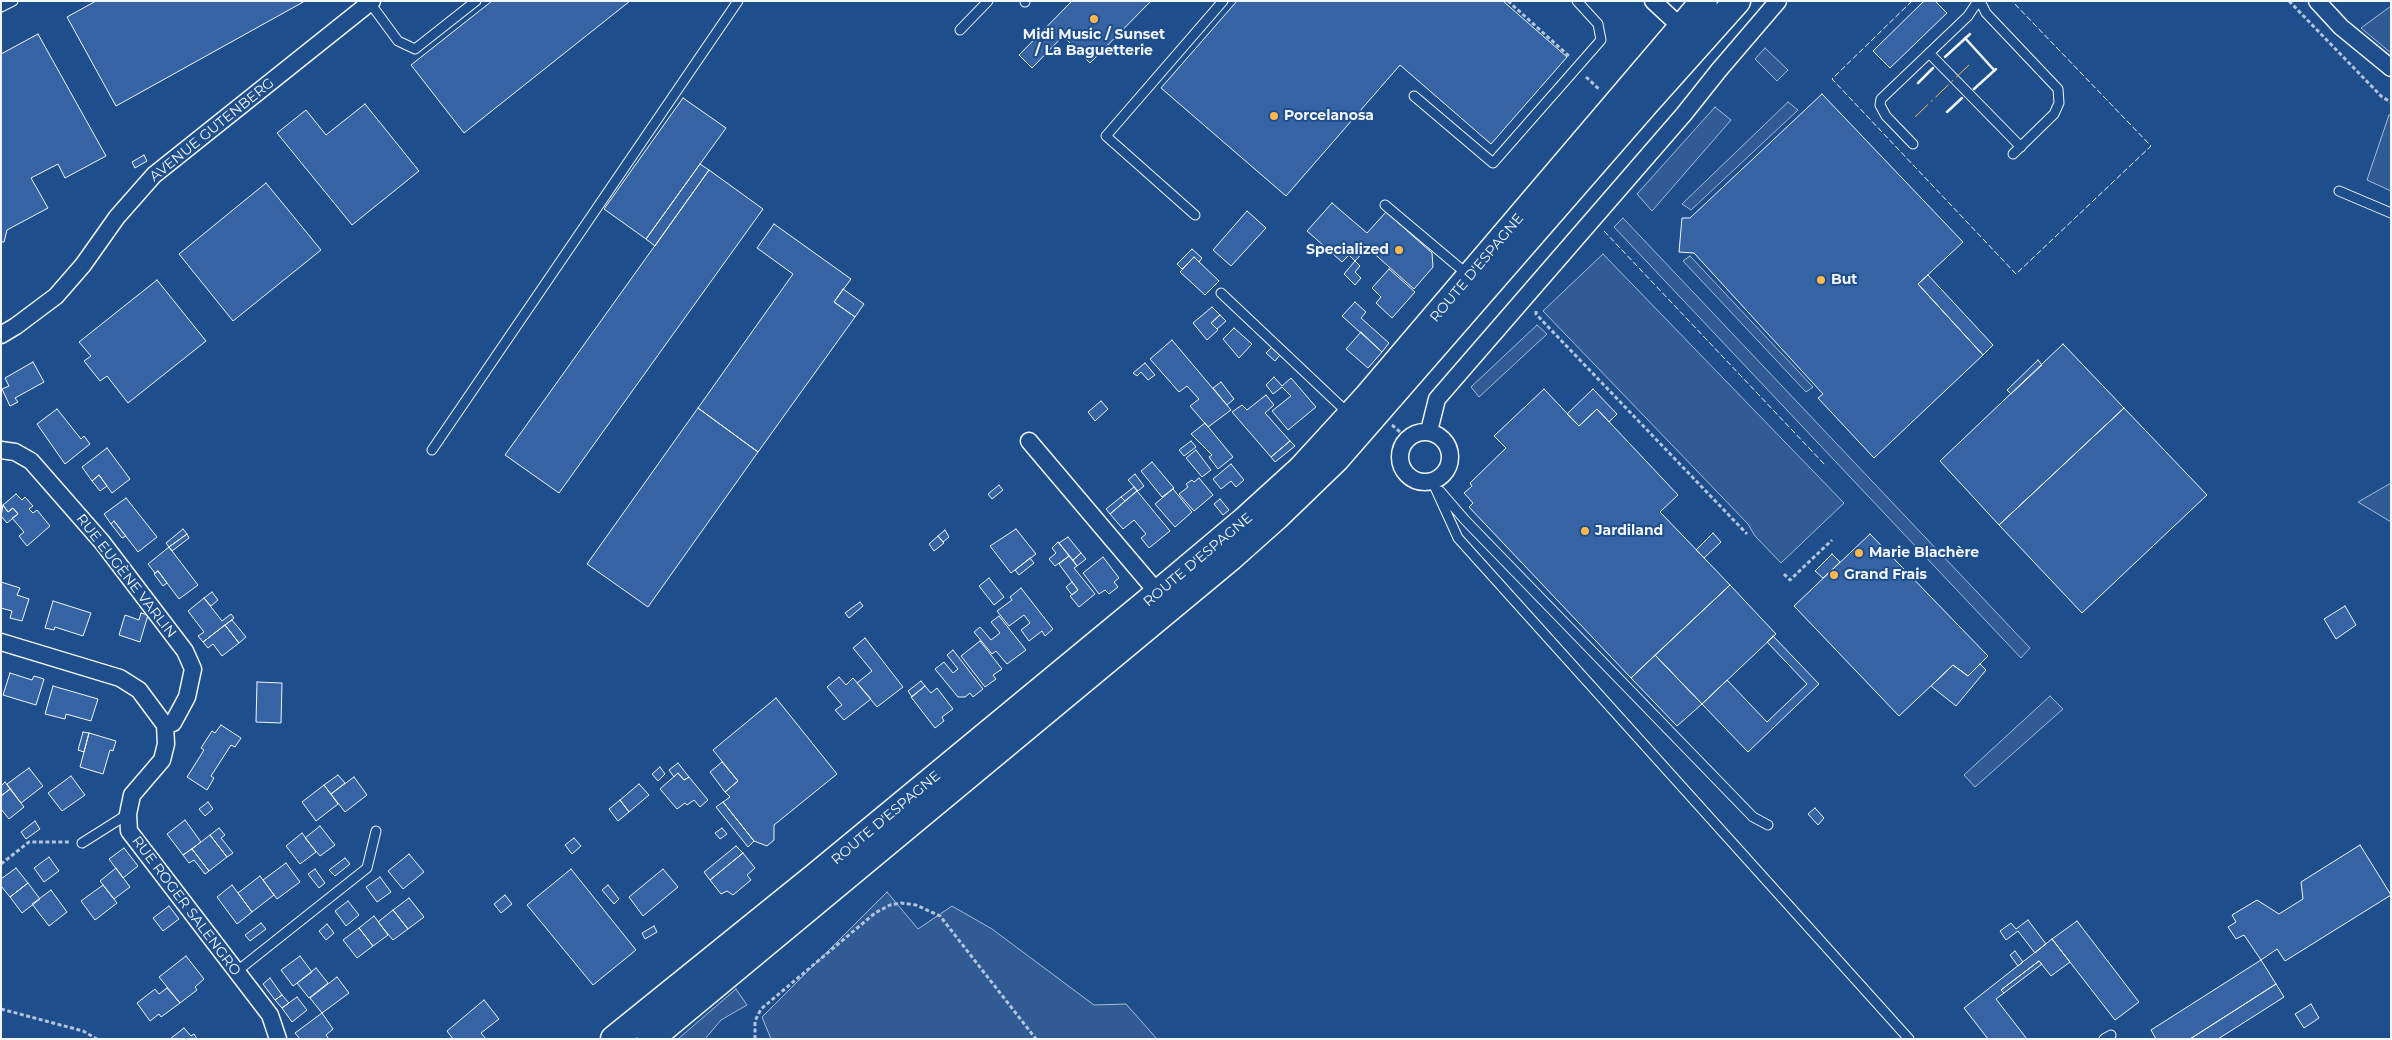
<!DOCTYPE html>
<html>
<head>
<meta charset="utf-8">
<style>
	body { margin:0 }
	#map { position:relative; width:2392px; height:1040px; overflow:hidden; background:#1f4e8c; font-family:Montserrat,sans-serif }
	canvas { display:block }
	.frame { position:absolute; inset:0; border:2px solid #f2f6ff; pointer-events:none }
</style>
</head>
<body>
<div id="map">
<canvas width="2392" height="1040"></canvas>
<div class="frame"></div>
</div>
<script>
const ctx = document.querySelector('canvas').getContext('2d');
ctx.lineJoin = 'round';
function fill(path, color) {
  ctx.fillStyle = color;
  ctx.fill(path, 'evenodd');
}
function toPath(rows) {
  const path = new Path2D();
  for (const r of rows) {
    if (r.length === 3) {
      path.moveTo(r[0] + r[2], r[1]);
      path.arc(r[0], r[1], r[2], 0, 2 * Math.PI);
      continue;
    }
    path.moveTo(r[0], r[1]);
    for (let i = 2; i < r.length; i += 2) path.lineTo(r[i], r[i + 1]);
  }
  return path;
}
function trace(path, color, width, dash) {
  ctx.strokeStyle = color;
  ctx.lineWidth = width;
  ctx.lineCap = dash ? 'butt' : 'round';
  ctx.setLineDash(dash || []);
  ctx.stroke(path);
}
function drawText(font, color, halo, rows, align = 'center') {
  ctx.font = font + ' Montserrat,sans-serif';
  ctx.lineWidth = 4;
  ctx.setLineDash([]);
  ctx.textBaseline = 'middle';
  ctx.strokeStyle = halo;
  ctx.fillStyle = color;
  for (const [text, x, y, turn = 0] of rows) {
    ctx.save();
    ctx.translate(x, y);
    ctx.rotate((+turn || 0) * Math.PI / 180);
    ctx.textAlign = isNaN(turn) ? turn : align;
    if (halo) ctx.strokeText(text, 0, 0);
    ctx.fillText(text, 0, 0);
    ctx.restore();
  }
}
const built = toPath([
	[2391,6,2391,53,2361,28,2391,6],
	[1765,48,1788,70,1777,81,1755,59,1765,48],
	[1788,102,1798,110,1691,210,1682,204,1788,102],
	[1715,107,1731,120,1652,211,1637,194,1715,107],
	[2389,115,2391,116,2391,191,2367,180,2389,115],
	[1623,218,2030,648,2021,658,1614,227,1623,218],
	[1603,254,1844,503,1781,563,1755,536,1748,524,1543,311,1603,254],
	[1690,256,1813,387,1806,392,1683,261,1690,256],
	[1537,325,1547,334,1479,397,1471,387,1537,325],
	[2391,483,2391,522,2358,502,2391,483],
	[2050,696,2063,709,1975,787,1964,775,2050,696],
	[887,892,918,929,952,906,992,929,1094,1005,1126,1004,1157,1039,771,1039,762,1017,887,892],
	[736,989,747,1005,721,1020,705,1039,678,1039,736,989]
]);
fill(built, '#305b95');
trace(built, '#a8bbd7', 1);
const building = toPath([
	[96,1,305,1,116,106,67,17,96,1],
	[492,1,630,1,464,133,411,65,492,1],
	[1072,1,1151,1,1090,63,1063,36,1032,68,1019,55,1072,1],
	[1237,1,1503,1,1567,57,1491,144,1400,65,1286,196,1161,88,1237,1],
	[1924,1,1935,1,1947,13,1890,68,1873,51,1924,1],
	[38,34,106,156,65,178,58,164,31,178,48,208,7,230,4,242,1,242,1,54,38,34],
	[1822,94,1963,242,1918,284,1983,355,1874,458,1818,398,1823,394,1694,253,1679,252,1682,218,1690,218,1822,94],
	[683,98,726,128,646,239,604,209,683,98],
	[365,104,419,171,352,225,277,133,306,110,326,135,365,104],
	[144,155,147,161,135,168,132,162,144,155],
	[700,164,709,170,655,246,646,239,700,164],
	[709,170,763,209,559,493,505,455,709,170],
	[266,183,321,250,233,321,179,254,266,183],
	[1332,203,1367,233,1386,212,1432,253,1433,267,1414,289,1361,242,1366,249,1355,261,1349,255,1342,262,1307,231,1332,203],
	[1247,211,1266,228,1231,266,1213,250,1247,211],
	[774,224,851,279,834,302,855,317,758,452,698,408,793,274,757,248,774,224],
	[1192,249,1202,258,1199,262,1194,257,1182,269,1177,264,1192,249],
	[1194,257,1219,281,1205,295,1180,272,1194,257],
	[1355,261,1360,266,1355,272,1361,278,1355,285,1344,274,1355,261],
	[1389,269,1415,292,1392,318,1376,303,1381,297,1372,288,1389,269],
	[1928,275,1993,345,1983,355,1918,284,1928,275],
	[157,280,206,341,128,403,107,376,100,381,84,361,91,356,79,342,157,280],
	[843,289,864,304,855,317,834,302,843,289],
	[1355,302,1366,312,1361,318,1389,343,1382,352,1342,316,1355,302],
	[1212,307,1220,315,1211,323,1218,330,1207,340,1193,323,1212,307],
	[1220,315,1226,321,1217,329,1211,323,1220,315],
	[1234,328,1252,344,1239,358,1223,339,1234,328],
	[1361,332,1382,352,1368,368,1346,349,1361,332],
	[1172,340,1231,410,1208,427,1190,406,1199,399,1187,386,1179,392,1150,359,1172,340],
	[2063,344,2124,408,1999,525,1940,461,2063,344],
	[1272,347,1280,355,1275,361,1266,353,1272,347],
	[2038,360,2042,365,2011,394,2007,390,2038,360],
	[33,362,44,382,15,398,18,402,10,406,2,389,9,386,5,378,33,362],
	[1145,363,1155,375,1148,380,1141,372,1137,376,1133,373,1145,363],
	[1274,377,1282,386,1291,378,1316,407,1288,430,1272,411,1291,396,1282,387,1273,394,1266,385,1274,377],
	[1221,382,1234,399,1227,405,1213,388,1221,382],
	[1544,389,1579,426,1597,409,1678,495,1660,512,1730,585,1631,678,1469,507,1473,503,1464,493,1472,486,1470,483,1506,448,1494,436,1544,389],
	[1593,389,1617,414,1609,422,1597,409,1579,426,1567,414,1593,389],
	[1266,395,1274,405,1265,413,1290,441,1271,457,1232,412,1242,405,1247,410,1266,395],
	[1101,401,1108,409,1095,421,1088,412,1101,401],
	[698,408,758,452,648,607,587,564,698,408],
	[2124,408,2207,495,2082,613,1999,525,2124,408],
	[57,409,81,439,84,436,90,444,65,464,37,424,57,409],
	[1205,423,1233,457,1218,469,1209,457,1212,455,1191,434,1205,423],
	[1191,441,1196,447,1184,456,1179,450,1191,441],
	[1290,441,1295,446,1275,462,1271,457,1290,441],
	[107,448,130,479,112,493,99,475,92,481,82,467,107,448],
	[1196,450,1211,470,1202,477,1186,458,1196,450],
	[1152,462,1174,488,1162,497,1141,471,1152,462],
	[1231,464,1244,480,1236,487,1231,481,1221,489,1213,479,1231,464],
	[1135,474,1144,486,1138,491,1128,480,1135,474],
	[99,475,107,486,100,491,92,481,99,475],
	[1199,478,1213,495,1194,511,1179,494,1188,487,1186,484,1192,480,1194,482,1199,478],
	[999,485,1003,490,992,499,988,494,999,485],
	[1134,487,1137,491,1125,501,1121,497,1134,487],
	[1173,489,1192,512,1175,527,1155,504,1173,489],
	[1137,491,1170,531,1149,548,1141,538,1146,534,1134,520,1123,529,1110,514,1137,491],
	[16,494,22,500,25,497,33,506,29,509,33,513,37,510,50,526,27,546,19,536,24,532,12,518,18,514,13,508,8,512,3,505,16,494],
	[1121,497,1125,501,1110,514,1106,509,1121,497],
	[126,498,157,537,138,552,114,521,111,524,104,514,126,498],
	[1220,499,1229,510,1223,515,1214,504,1220,499],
	[3,505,8,512,13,508,18,514,7,523,1,516,3,505],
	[114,521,126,536,122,538,111,524,114,521],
	[183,529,187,534,169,547,166,543,183,529],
	[1016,529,1036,554,1011,573,990,546,1016,529],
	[945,530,949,537,943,542,938,536,945,530],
	[1713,533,1721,542,1704,558,1696,550,1713,533],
	[187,534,189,538,172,551,169,547,187,534],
	[1870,534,1988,656,1968,676,1953,665,1899,716,1794,606,1870,534],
	[938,536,944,543,934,551,929,544,938,536],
	[1068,537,1081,553,1073,560,1059,543,1068,537],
	[1058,542,1069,556,1055,566,1049,559,1056,553,1052,548,1058,542],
	[169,547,198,585,179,599,158,571,155,573,148,564,169,547],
	[1081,553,1086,559,1077,566,1073,560,1081,553],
	[1832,554,1840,562,1823,578,1815,571,1832,554],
	[1069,556,1077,566,1074,568,1095,594,1079,607,1070,596,1078,590,1059,564,1069,556],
	[1103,557,1119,578,1114,582,1118,587,1109,594,1105,590,1099,594,1083,573,1103,557],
	[1030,558,1034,563,1019,575,1015,570,1030,558],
	[158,571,167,583,163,586,154,574,158,571],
	[989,578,1004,597,994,605,979,586,989,578],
	[1,582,20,588,17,595,29,599,22,621,10,618,12,611,1,608,1,582],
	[1072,582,1078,590,1072,595,1066,587,1072,582],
	[1730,585,1776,634,1702,704,1655,655,1730,585],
	[1021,588,1053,629,1045,636,1042,631,1029,641,1021,630,1030,623,1024,615,1009,626,997,611,1012,600,1010,597,1021,588],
	[212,592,218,600,211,606,204,598,212,592],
	[204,598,222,621,231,614,234,618,203,642,198,636,204,632,188,611,204,598],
	[53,601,91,613,83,636,55,627,54,630,45,628,53,601],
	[860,602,863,606,849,618,845,613,860,602],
	[2345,606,2356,625,2336,639,2324,619,2345,606],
	[141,613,148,615,140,642,119,635,125,615,139,620,141,613],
	[999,616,1026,650,1007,664,996,651,992,654,974,632,980,627,991,640,1000,633,991,622,999,616],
	[232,620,246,637,239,643,225,625,232,620],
	[225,625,239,643,222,656,213,644,208,648,203,642,225,625],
	[1773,636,1819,684,1748,752,1702,704,1727,680,1767,722,1807,684,1767,642,1773,636],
	[865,638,903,687,877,707,857,683,872,671,853,648,865,638],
	[980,641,1002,669,993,675,996,679,985,687,961,656,980,641],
	[953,650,983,689,973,697,970,693,965,697,958,697,935,669,944,662,953,673,958,669,947,655,953,650],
	[1655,655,1702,704,1677,726,1631,678,1655,655],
	[1980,664,1986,670,1956,706,1931,686,1953,665,1968,676,1980,664],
	[10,673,32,680,34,676,44,679,36,705,3,695,10,673],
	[839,677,846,685,853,678,871,699,844,720,835,710,842,705,827,687,839,677],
	[921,681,925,686,912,697,908,691,921,681],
	[257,682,282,683,281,723,256,722,257,682],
	[53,686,98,699,91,721,66,714,65,719,45,714,53,686],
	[925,686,931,693,937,688,953,709,942,717,944,721,935,728,911,697,925,686],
	[776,698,837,774,774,825,774,840,767,846,754,841,723,802,730,797,725,792,738,781,713,750,776,698],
	[221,725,241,738,235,747,231,745,211,776,214,778,207,790,187,777,204,750,201,748,212,731,215,733,221,725],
	[83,732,89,733,84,752,78,750,83,732],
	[89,733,116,741,113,751,110,750,103,774,80,767,89,733],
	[722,762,738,781,725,792,710,772,722,762],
	[678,763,689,777,684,780,678,773,674,777,669,770,678,763],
	[660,767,665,774,658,781,652,774,660,767],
	[29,768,43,786,21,803,7,784,29,768],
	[678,773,684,780,689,777,708,800,700,807,694,800,687,805,685,803,677,809,660,789,678,773],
	[338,775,345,783,331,794,324,785,338,775],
	[71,776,85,795,62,811,48,793,71,776],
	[354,777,367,795,345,812,331,794,354,777],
	[5,782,10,789,1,796,1,786,5,782],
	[639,784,649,795,629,812,620,800,639,784],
	[324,785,338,804,316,821,302,802,324,785],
	[10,789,24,807,9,819,1,809,1,796,10,789],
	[620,800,629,812,618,821,609,809,620,800],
	[208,802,213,809,205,816,199,809,208,802],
	[723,802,754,841,748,847,716,807,723,802],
	[1815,808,1824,818,1818,825,1808,814,1815,808],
	[185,820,201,842,183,855,167,834,185,820],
	[35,821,40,829,26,839,21,832,35,821],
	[320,826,335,845,320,856,305,838,320,826],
	[219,828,225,835,221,838,233,853,227,857,210,835,219,828],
	[722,828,727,834,720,839,715,833,722,828],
	[302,833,316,852,300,864,286,846,302,833],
	[210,835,227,857,209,871,192,849,210,835],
	[574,838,581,846,572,854,565,845,574,838],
	[2360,845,2391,895,2285,961,2277,949,2261,960,2244,935,2236,939,2228,927,2236,922,2232,915,2257,900,2279,914,2303,899,2301,882,2360,845],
	[736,846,743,853,710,880,704,872,736,846],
	[124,848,138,866,123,878,109,859,124,848],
	[192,849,209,871,205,874,194,860,189,863,183,855,192,849],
	[743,853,755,868,747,875,751,880,733,895,727,891,721,894,710,880,743,853],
	[409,854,424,872,403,889,388,871,409,854],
	[49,857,59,871,44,882,34,868,49,857],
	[345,858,350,864,335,876,329,870,345,858],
	[286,863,300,882,277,899,263,880,286,863],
	[16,868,28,883,10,897,1,886,1,879,16,868],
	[116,868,130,887,114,899,100,881,116,868],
	[315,869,325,883,319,888,308,874,315,869],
	[571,869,636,950,593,985,527,905,571,869],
	[663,869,678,887,643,916,629,897,663,869],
	[260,876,274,895,252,912,238,893,260,876],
	[380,877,391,892,377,902,366,887,380,877],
	[28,883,40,899,22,913,10,897,28,883],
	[103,885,117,903,95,920,81,901,103,885],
	[232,885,252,912,237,924,217,897,232,885],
	[608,885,619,899,614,904,602,890,608,885],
	[51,890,67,912,49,926,32,904,51,890],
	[505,895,512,904,501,913,494,904,505,895],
	[409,898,424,917,408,929,393,910,409,898],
	[348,901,359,915,346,926,335,911,348,901],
	[169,906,179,919,163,931,153,918,169,906],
	[393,910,408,929,393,940,378,922,393,910],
	[374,916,388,935,373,946,359,928,374,916],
	[2028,920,2046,944,2035,953,2018,931,2006,940,2000,931,2011,923,2016,929,2028,920],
	[2077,921,2139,1002,2115,1020,2052,939,2077,921],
	[261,923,266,929,250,941,245,935,261,923],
	[327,924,334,933,326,940,319,931,327,924],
	[654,926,657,932,645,939,642,933,654,926],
	[359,928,373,946,357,958,343,940,359,928],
	[2052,939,2070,962,2051,976,2039,961,2001,990,2004,993,1996,999,2027,1039,1988,1039,1964,1008,2052,939],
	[2015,951,2023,962,2018,966,2010,955,2015,951],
	[186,956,204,979,195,987,197,990,180,1003,159,977,186,956],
	[300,956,312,972,293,986,281,970,300,956],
	[2261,960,2276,984,2190,1039,2156,1039,2151,1030,2261,960],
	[2039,961,2042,964,2004,993,2001,990,2039,961],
	[316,968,328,983,309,998,297,983,316,968],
	[337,977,349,993,322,1013,310,998,337,977],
	[270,978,282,995,275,1000,263,984,270,978],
	[2276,984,2284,997,2218,1039,2190,1039,2276,984],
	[167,988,180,1003,161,1017,159,1014,150,1021,137,1003,155,989,159,994,167,988],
	[282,995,289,1003,282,1008,275,1000,282,995],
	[297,997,307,1010,292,1022,282,1008,297,997],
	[484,1000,499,1019,481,1033,486,1039,453,1039,447,1031,484,1000],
	[2311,1004,2319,1018,2304,1028,2295,1014,2311,1004],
	[322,1013,333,1029,326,1035,329,1039,300,1039,295,1033,322,1013],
	[184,1028,191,1036,194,1034,197,1039,170,1039,184,1028]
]);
fill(building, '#3563a3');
trace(building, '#f2f6ff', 1);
const lane = toPath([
	[1980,1,1986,13,2058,89,2059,103,2054,114,2013,154],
	[1025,2,1025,1],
	[370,3,398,41,415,49,476,1],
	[1,7,13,1],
	[960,30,988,1],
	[1929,53,2021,147],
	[1414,96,1493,163,1601,40,1598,24,1577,1],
	[1913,144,1886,116,1880,105,1881,99,1968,16,1978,1],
	[2339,191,2391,213],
	[1385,205,1467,274],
	[1195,215,1106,136,1223,1],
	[1221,293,1348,413],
	[432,450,738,1],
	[1432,481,1458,538,1909,1039],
	[1440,491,1465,520,1753,817,1768,825],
	[82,843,128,814],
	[236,972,367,868,376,831],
	[2104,1039,2111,1035]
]);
const street = toPath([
	[1653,1,1681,27],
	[2317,1,2341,27,2391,68],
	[1,335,16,326,56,296,83,265,117,217,154,175,372,1],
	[1429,431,1437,399,1684,114,1719,70,1778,1],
	[1425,457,25],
	[1029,441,1163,599],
	[1,450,15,452,31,461,102,542,185,651,193,669,187,697,173,723,165,725],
	[1,642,120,678,139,690,165,725,166,744,162,760,132,795,128,814,129,831,270,1015,278,1039]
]);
const primary = toPath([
	[614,1039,817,875,1144,605,1245,520,1301,469,1368,396,1704,1],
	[650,1039,1231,557,1277,516,1336,459,1646,103,1737,1]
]);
trace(lane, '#f2f6ff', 11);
trace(street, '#f2f6ff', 19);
trace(primary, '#f2f6ff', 29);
trace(toPath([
	[1508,1,1570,57],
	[2289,1,2382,97,2391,102],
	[1586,77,1600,90],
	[1536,311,1536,314,1554,333,1747,534],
	[1392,425,1407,438],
	[1784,574,1790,580,1832,540],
	[1,864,29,842,71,842],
	[1,1009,83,1031,97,1039],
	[755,1039,755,1021,761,1009,875,913,890,905,901,903,916,905,940,916,1036,1039]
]), '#b3c4dc', 3, [4, 2.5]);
trace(lane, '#1f4e8c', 9);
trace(street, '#1f4e8c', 16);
trace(primary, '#1f4e8c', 26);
trace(toPath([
	[1912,1,1832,79,2016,274,2151,146,2012,1],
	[1604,231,1826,466]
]), '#f2f6ff', 1, [6, 2.5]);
trace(toPath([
	[1965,38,1994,70],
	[1945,57,1970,34],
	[1918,83,1933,68],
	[1974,89,1996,69],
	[1947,112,1962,98]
]), '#f2f6ff', 2.5);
trace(toPath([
	[1915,117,1971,63]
]), '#ffb74d', 1, [18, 4, 2.5, 4]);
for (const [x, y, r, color] of [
	[1094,19,5,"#ffb74d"],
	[1274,116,5,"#ffb74d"],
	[1399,250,5,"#ffb74d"],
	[1821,280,5,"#ffb74d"],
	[1585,531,5,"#ffb74d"],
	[1859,553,5,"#ffb74d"],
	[1834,575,5,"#ffb74d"]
]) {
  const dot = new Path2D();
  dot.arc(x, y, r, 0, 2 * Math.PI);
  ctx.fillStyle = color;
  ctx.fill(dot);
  trace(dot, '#1f4e8c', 2);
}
drawText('bold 14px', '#f2f6ff', '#1f4e8c', [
	["Midi Music / Sunset",1094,35,"center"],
	["/ La Baguetterie",1094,51,"center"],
	["Porcelanosa",1284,116],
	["Specialized",1389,250,"right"],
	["But",1831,280],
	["Jardiland",1595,531],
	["Marie Blachère",1869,553],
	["Grand Frais",1844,575]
], 'left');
drawText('14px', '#f2f6ff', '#1f4e8c', [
	["AVENUE GUTENBERG",212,130,-39],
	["ROUTE D'ESPAGNE",1477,268,-50],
	["ROUTE D'ESPAGNE",1198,560,-40],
	["RUE EUGÈNE VARLIN",126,576,52],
	["ROUTE D'ESPAGNE",886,818,-40],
	["RUE ROGER SALENGRO",186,906,53]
]);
</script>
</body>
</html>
